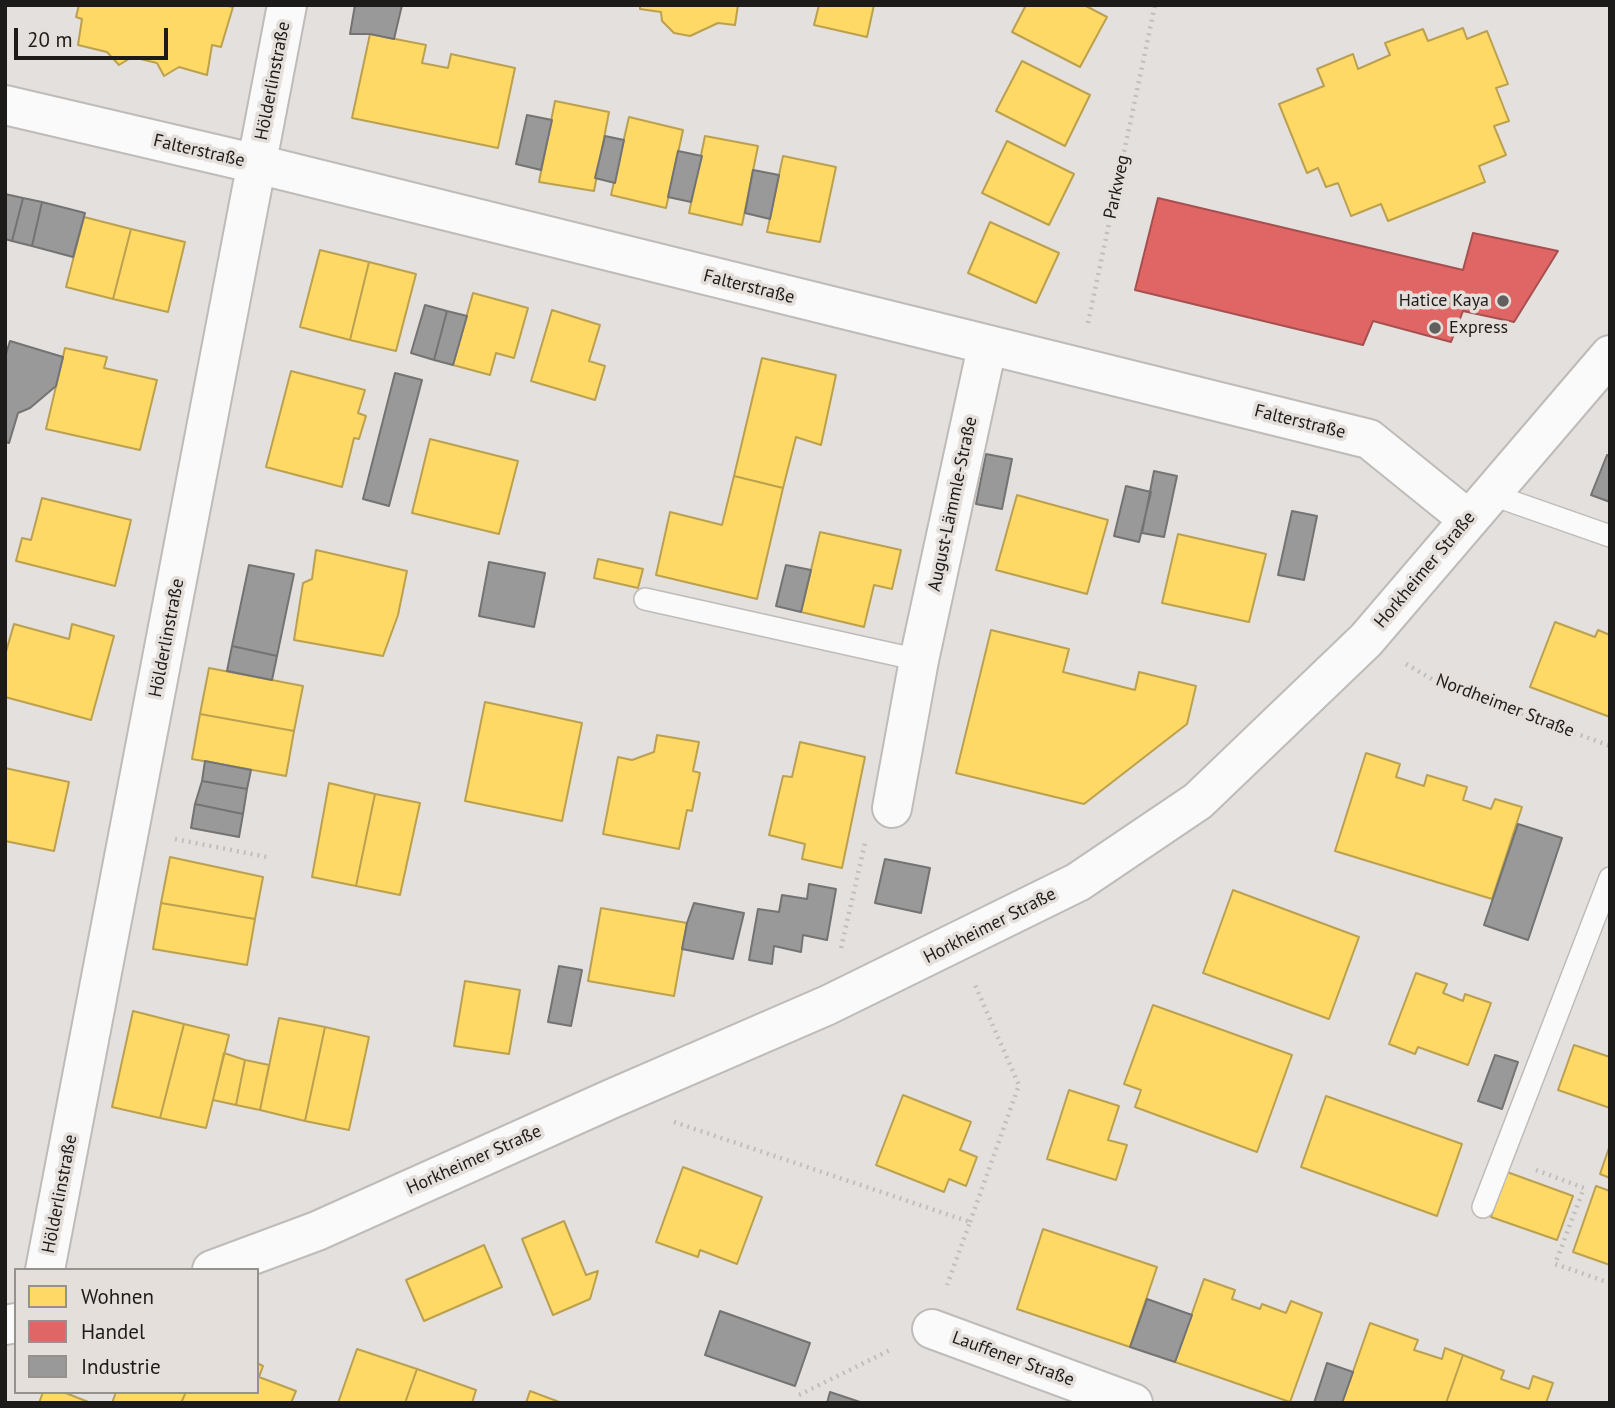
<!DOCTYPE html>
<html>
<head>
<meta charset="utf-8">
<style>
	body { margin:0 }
	#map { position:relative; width:1615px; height:1408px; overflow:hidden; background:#e3e0dd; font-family:"PT Sans",sans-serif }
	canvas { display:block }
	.frame { position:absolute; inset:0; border:7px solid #1d1b19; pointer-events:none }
	.legend { position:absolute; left:14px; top:1268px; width:245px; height:126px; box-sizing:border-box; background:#e5dfdb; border:2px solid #95918d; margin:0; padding:9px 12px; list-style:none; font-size:21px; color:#1d1b19 }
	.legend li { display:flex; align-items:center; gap:14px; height:35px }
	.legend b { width:35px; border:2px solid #95918d }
	.scale { position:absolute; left:14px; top:28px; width:154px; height:32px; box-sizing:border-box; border:4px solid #1d1b19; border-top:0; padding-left:9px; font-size:21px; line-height:24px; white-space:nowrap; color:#1d1b19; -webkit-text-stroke:5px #e5dfdb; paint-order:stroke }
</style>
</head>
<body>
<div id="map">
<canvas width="1615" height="1408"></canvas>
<div class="frame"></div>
<ul class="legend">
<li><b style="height:19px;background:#ffd966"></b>Wohnen</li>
<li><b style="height:19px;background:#e06666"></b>Handel</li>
<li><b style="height:19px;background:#999"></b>Industrie</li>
</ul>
<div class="scale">20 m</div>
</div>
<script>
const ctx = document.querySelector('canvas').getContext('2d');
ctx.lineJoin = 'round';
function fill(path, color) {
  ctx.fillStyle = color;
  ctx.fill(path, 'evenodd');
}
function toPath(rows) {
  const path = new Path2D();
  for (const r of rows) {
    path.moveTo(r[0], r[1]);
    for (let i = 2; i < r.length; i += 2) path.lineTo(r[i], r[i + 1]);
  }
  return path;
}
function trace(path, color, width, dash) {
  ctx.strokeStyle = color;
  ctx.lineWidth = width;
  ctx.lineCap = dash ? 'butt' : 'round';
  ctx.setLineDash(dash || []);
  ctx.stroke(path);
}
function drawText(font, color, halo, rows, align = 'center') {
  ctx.font = font + ' "PT Sans",sans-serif';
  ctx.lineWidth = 7;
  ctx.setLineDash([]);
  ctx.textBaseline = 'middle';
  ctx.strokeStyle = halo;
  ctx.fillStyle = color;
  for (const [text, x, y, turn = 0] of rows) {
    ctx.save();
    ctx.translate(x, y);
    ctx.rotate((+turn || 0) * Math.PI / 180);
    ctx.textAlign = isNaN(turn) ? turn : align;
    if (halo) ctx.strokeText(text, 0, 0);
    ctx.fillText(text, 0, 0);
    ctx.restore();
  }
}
const homes = toPath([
	[79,5,223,5,233,7,221,47,212,45,207,75,179,67,164,76,157,63,132,57,119,65,107,52,78,45,82,19,76,17,79,5],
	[640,5,738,5,735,25,718,23,690,36,674,33,662,21,661,12,640,9,640,5],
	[819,5,874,5,867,37,814,25,819,5],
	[1026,5,1084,5,1107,17,1080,67,1012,32,1026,5],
	[1463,28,1467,39,1487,31,1508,84,1496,88,1509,121,1494,126,1506,155,1479,166,1485,182,1388,221,1381,204,1351,216,1338,183,1326,187,1318,168,1307,173,1279,104,1324,86,1317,69,1353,54,1358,69,1390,55,1385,43,1423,29,1428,41,1463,28],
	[370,34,426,45,422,63,448,68,451,54,515,68,498,148,352,118,370,34],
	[1022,61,1090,95,1065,146,996,111,1022,61],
	[555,101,609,112,594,191,539,182,555,101],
	[629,117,683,130,666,208,611,195,629,117],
	[705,136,758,146,742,225,689,213,705,136],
	[1007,141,1074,174,1049,225,982,193,1007,141],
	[783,156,836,167,820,242,767,232,783,156],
	[84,217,131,229,113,299,66,287,84,217],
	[990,222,1059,253,1036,303,968,273,990,222],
	[131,229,185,242,168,312,113,299,131,229],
	[320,250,369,262,350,340,300,327,320,250],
	[369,262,416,274,396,351,350,340,369,262],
	[473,293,528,308,514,358,496,353,490,375,453,365,473,293],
	[552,310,600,325,589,361,605,366,595,400,531,381,552,310],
	[65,348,107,357,104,368,157,380,140,450,46,429,65,348],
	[762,358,836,375,821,445,796,437,783,488,734,476,762,358],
	[291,371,365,390,358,413,366,416,359,439,354,438,342,487,266,467,291,371],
	[430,439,518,461,499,534,412,513,430,439],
	[734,476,783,488,757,599,656,575,670,512,722,525,734,476],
	[1017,495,1108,520,1087,594,996,570,1017,495],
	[42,498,131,520,115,586,16,561,22,538,31,540,42,498],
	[820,532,901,550,892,589,874,585,864,627,801,612,820,532],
	[1178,534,1266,554,1249,622,1162,603,1178,534],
	[316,550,407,571,398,615,383,656,294,640,303,583,312,579,316,550],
	[598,559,643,569,638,588,594,578,598,559],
	[1555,622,1595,637,1598,630,1610,635,1610,717,1530,687,1555,622],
	[14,624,69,639,72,624,114,636,91,720,5,697,5,655,14,624],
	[991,630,1069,649,1063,672,1135,690,1139,672,1196,686,1187,724,1084,804,956,773,991,630],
	[209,668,303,686,294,731,200,714,209,668],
	[485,702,582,723,562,821,465,801,485,702],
	[200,714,294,731,286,776,192,759,200,714],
	[657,735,699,742,693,771,700,773,692,811,687,810,679,849,603,834,618,757,632,760,654,752,657,735],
	[800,742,865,757,842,868,802,859,805,844,769,835,783,776,792,777,800,742],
	[1366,753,1400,764,1396,777,1424,786,1427,775,1467,787,1463,800,1491,809,1495,799,1522,807,1492,899,1335,851,1366,753],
	[5,768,69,782,54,851,5,841,5,768],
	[329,783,375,794,356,886,312,877,329,783],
	[375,794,420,803,400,895,356,886,375,794],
	[170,857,263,877,255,919,161,903,170,857],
	[1233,890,1359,937,1329,1019,1203,973,1233,890],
	[161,903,255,919,247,965,153,949,161,903],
	[601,908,687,923,674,996,588,981,601,908],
	[1416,973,1447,984,1443,993,1463,1001,1465,994,1491,1003,1468,1065,1418,1047,1415,1054,1389,1044,1416,973],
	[465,981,520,990,509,1054,454,1046,465,981],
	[1153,1005,1292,1055,1257,1152,1135,1107,1141,1090,1124,1084,1153,1005],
	[133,1011,184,1024,160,1118,112,1107,133,1011],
	[279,1018,325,1027,305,1121,260,1110,279,1018],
	[184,1024,229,1035,206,1128,160,1118,184,1024],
	[325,1027,369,1037,349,1130,305,1121,325,1027],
	[1574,1045,1610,1057,1610,1108,1558,1090,1574,1045],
	[224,1053,245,1060,236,1105,213,1100,224,1053],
	[245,1060,269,1065,260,1110,236,1105,245,1060],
	[1069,1090,1119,1106,1108,1140,1127,1145,1116,1180,1047,1159,1069,1090],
	[903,1095,971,1122,960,1150,977,1157,966,1186,949,1179,944,1192,876,1165,903,1095],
	[1326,1096,1462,1144,1437,1216,1301,1167,1326,1096],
	[1610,1145,1610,1178,1600,1174,1610,1145],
	[683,1167,762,1197,737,1264,700,1250,698,1257,656,1242,683,1167],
	[1507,1172,1573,1196,1557,1240,1491,1217,1507,1172],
	[1596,1186,1610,1191,1610,1265,1573,1252,1596,1186],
	[564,1221,586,1275,598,1271,590,1299,553,1315,522,1239,564,1221],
	[1043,1229,1157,1267,1130,1347,1017,1309,1043,1229],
	[484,1245,502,1287,424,1321,406,1280,484,1245],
	[1204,1279,1235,1290,1232,1299,1260,1309,1262,1304,1286,1313,1291,1301,1322,1313,1290,1402,1175,1362,1204,1279],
	[1370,1323,1418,1340,1414,1350,1442,1359,1445,1348,1463,1355,1446,1403,1342,1403,1370,1323],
	[357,1349,417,1369,405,1403,338,1403,357,1349],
	[1463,1355,1504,1371,1501,1379,1529,1389,1533,1376,1553,1383,1546,1403,1446,1403,1463,1355],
	[257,1363,263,1366,259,1377,296,1391,291,1403,181,1403,186,1392,257,1392,257,1363],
	[417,1369,476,1390,472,1403,405,1403,417,1369],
	[530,1391,562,1403,526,1403,530,1391],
	[43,1392,63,1392,91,1403,39,1403,43,1392],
	[116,1392,186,1392,181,1403,112,1403,116,1392]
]);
fill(homes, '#ffd966');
trace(homes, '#bba04f', 2);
const shops = toPath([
	[1158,198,1463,270,1473,233,1558,251,1514,322,1463,311,1451,342,1373,321,1363,345,1135,290,1158,198]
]);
fill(shops, '#e06666');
trace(shops, '#a6504f', 2);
const industry = toPath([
	[355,5,402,5,394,39,370,34,350,34,355,5],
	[527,115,552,120,541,170,516,164,527,115],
	[605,136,624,140,615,183,595,178,605,136],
	[678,151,702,156,691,202,668,197,678,151],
	[753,170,779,175,770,219,745,213,753,170],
	[5,194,23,198,12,241,5,239,5,194],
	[23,198,42,202,32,246,12,241,23,198],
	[42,202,85,213,73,257,32,246,42,202],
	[425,305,447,311,434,360,411,353,425,305],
	[447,311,467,316,453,365,434,360,447,311],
	[10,341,63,357,56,386,30,408,18,413,9,443,5,442,5,357,10,341],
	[395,373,422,380,389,506,363,499,395,373],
	[986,454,1012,459,1002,509,976,504,986,454],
	[1607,455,1610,456,1610,502,1591,495,1607,455],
	[1154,471,1177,476,1164,537,1142,533,1154,471],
	[1126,486,1151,492,1139,542,1114,536,1126,486],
	[1292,511,1317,516,1304,580,1278,575,1292,511],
	[489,562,545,573,534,627,479,616,489,562],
	[249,565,294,574,277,656,232,646,249,565],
	[786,565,811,570,801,612,776,606,786,565],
	[232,646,277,656,272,680,227,671,232,646],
	[205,761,251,770,247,789,202,781,205,761],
	[202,781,247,789,243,814,195,804,202,781],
	[195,804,243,814,239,837,191,828,195,804],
	[1518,824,1562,838,1528,940,1484,925,1518,824],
	[885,859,930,868,921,913,875,903,885,859],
	[809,884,836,889,827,940,803,935,801,952,774,946,772,964,749,960,758,909,779,912,782,895,807,899,809,884],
	[694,903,744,913,733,959,682,949,687,923,694,903],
	[559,966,582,970,571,1026,548,1022,559,966],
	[1495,1055,1518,1062,1502,1109,1478,1101,1495,1055],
	[1147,1299,1192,1315,1175,1362,1130,1347,1147,1299],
	[720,1311,810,1343,795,1386,705,1355,720,1311],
	[1327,1363,1353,1372,1342,1403,1314,1403,1327,1363],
	[830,1392,863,1403,827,1403,830,1392]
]);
fill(industry, '#999');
trace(industry, '#747373', 2);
const service = toPath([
	[1490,494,1610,536],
	[645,599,919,660],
	[1483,1207,1610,878]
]);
const minor = toPath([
	[5,105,257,164,1369,439,1468,519],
	[892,808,919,660,987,347],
	[45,1270,287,5],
	[932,1329,1133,1403]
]);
const secondary = toPath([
	[212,1270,317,1231,611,1099,828,1005,1078,882,1198,801,1366,640,1610,355],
	[5,1325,16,1323]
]);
trace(service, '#bebbb9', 24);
trace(minor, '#bebbb9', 42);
trace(secondary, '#bebbb9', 42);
trace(toPath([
	[1088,323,1155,5],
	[1406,664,1435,681,1610,746],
	[175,839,267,857],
	[841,948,865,843],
	[674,1122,970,1222,947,1285],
	[1536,1170,1584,1188,1555,1264,1610,1283],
	[970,1222,1019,1085,975,985],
	[799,1395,890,1350]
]), '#c1bfbe', 4.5, [2, 5]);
trace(service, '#fbfafa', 21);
trace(minor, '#fbfafa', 38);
trace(secondary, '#fbfafa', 38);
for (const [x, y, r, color] of [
	[1503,301,7,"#62605e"],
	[1435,328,7,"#62605e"]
]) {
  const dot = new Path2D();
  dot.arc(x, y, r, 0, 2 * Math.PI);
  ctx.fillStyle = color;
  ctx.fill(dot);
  trace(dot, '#e5dfdb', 2.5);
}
drawText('18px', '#1d1b19', '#e5dfdb', [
	["Hölderlinstraße",273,81,-79],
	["Falterstraße",199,151,13],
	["Parkweg",1117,187,-78],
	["Falterstraße",749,287,14],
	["Falterstraße",1300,422,14],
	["August-Lämmle-Straße",953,504,-78],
	["Horkheimer Straße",1425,570,-50],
	["Hölderlinstraße",167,638,-79],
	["Nordheimer Straße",1505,706,21],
	["Horkheimer Straße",990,926,-27],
	["Horkheimer Straße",474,1160,-24],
	["Hölderlinstraße",60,1194,-79],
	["Lauffener Straße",1013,1359,20]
]);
drawText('18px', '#1d1b19', '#e5dfdb', [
	["Hatice Kaya",1489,301],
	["Express",1449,328,"left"]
], 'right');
</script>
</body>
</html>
